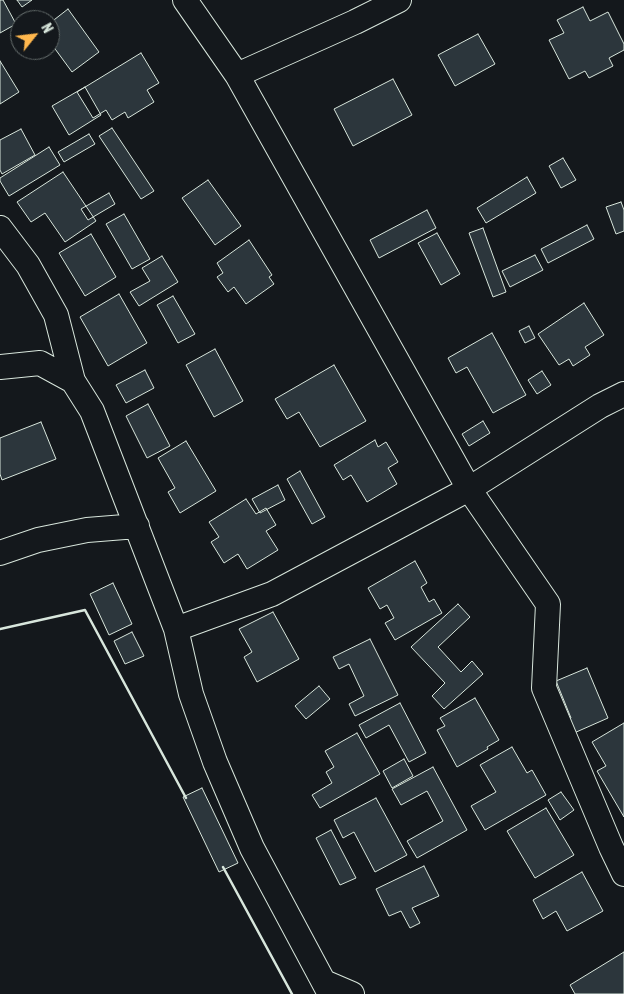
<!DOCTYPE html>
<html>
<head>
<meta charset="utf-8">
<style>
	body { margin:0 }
	#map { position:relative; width:624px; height:994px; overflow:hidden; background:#14181c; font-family:"Asap Condensed",sans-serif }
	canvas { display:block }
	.north { position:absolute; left:10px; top:10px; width:50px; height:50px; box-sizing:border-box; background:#14181c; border:1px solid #626a69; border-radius:50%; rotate:61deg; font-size:14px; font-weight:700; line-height:20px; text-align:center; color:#d8e6dc }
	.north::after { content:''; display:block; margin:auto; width:18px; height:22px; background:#ffb74d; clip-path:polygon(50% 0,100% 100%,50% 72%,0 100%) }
</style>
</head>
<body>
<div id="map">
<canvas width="624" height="994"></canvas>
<div class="north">N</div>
</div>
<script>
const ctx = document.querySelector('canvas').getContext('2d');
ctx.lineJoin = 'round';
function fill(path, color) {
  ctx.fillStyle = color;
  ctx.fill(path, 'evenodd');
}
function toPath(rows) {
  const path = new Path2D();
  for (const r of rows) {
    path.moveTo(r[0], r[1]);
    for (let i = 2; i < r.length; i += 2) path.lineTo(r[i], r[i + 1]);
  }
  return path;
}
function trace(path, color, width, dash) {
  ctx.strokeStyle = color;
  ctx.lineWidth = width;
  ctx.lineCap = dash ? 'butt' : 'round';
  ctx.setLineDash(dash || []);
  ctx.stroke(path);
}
const building = toPath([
	[0,0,3,0,16,24,0,33,0,0],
	[17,0,32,0,22,7,17,0],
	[583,7,590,21,608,12,624,44,624,50,609,58,613,66,589,78,585,71,569,79,549,40,564,33,557,20,583,7],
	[68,9,99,52,72,72,50,42,50,23,68,9],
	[478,34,495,64,455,86,438,55,478,34],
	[141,53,159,83,147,90,154,102,128,118,125,112,112,120,106,110,93,118,77,92,141,53],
	[0,61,19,92,0,104,0,61],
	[393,79,412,115,353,146,334,109,393,79],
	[85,87,101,115,69,135,52,106,85,87],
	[112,128,154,191,141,199,99,136,112,128],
	[21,129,35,155,2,174,0,170,0,140,21,129],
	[89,134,95,144,64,162,58,152,89,134],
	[49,147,60,165,9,196,0,181,0,178,49,147],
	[563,158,576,180,561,188,549,166,563,158],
	[63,172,96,221,65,242,45,213,31,222,17,202,63,172],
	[527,177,536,193,486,223,477,208,527,177],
	[208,180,241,226,215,245,182,198,208,180],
	[109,193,115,204,88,220,81,209,109,193],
	[621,202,624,210,624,231,616,234,606,207,621,202],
	[427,210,436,228,379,258,370,240,427,210],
	[124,214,150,259,132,269,106,224,124,214],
	[587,225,594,239,548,263,541,249,587,225],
	[483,228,506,292,493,297,469,233,483,228],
	[437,233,460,274,441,285,418,243,437,233],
	[91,234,116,277,85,296,59,253,91,234],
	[249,240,272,275,269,277,274,284,246,304,234,287,228,292,217,277,223,273,217,263,249,240],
	[535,255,543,270,510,287,502,271,535,255],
	[162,256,178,282,139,306,130,292,150,281,142,268,162,256],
	[119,294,147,343,108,366,80,317,119,294],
	[173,296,195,334,178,343,157,305,173,296],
	[584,303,604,335,585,347,590,355,573,366,569,359,559,365,538,334,584,303],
	[529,326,535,338,525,343,519,331,529,326],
	[492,333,526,395,493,413,467,367,456,373,448,358,492,333],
	[215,349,243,401,214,417,186,365,215,349],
	[334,365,366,421,320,447,299,412,287,419,275,399,334,365],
	[145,370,154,388,126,403,116,385,145,370],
	[542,371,551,385,537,394,528,380,542,371],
	[148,404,170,446,147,458,126,416,148,404],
	[483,421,490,433,469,446,462,434,483,421],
	[41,422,56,459,2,480,0,474,0,438,41,422],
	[375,440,378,447,386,442,398,462,388,468,397,484,367,502,351,475,343,480,334,465,375,440],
	[186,441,216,491,180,513,168,492,175,488,158,458,186,441],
	[300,471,325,517,312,524,287,479,300,471],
	[278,485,285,500,260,513,252,499,278,485],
	[246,499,256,514,266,508,276,525,266,531,278,550,247,569,238,554,224,563,211,542,219,537,209,522,246,499],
	[415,561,427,583,421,587,429,602,434,599,442,613,395,640,385,623,394,618,387,605,380,609,368,588,415,561],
	[113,583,132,624,109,635,90,594,113,583],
	[458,604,470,617,438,647,461,672,472,661,483,674,444,709,432,696,445,683,411,647,458,604],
	[273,612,299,659,257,682,244,657,252,652,239,629,273,612],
	[132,632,144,656,125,664,114,641,132,632],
	[370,639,398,695,355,716,349,704,364,696,349,664,339,669,333,657,370,639],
	[587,668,608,718,574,733,568,719,571,718,556,681,587,668],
	[319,686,330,699,306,719,295,706,319,686],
	[475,698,499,740,487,747,488,749,457,767,437,730,445,726,440,718,475,698],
	[400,703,426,753,409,762,389,725,366,738,359,725,400,703],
	[624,723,624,817,597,771,606,766,592,742,624,723],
	[357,733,380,774,320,808,312,795,332,783,326,772,334,767,325,751,357,733],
	[512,747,527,773,532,770,546,795,485,830,471,806,496,792,480,765,512,747],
	[404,759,413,776,392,788,383,771,404,759],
	[433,767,467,830,417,858,407,841,443,821,427,791,401,805,392,789,433,767],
	[202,788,238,863,219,872,183,797,202,788],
	[561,792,574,810,560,820,548,800,561,792],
	[376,798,407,855,375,872,354,832,343,838,334,820,376,798],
	[546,808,574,855,535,878,507,831,546,808],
	[331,830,356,878,340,885,316,838,331,830],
	[424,866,439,896,412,908,420,923,410,928,401,911,389,916,376,889,424,866],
	[582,872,603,911,567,931,556,911,543,919,533,900,582,872],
	[624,952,624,994,575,994,570,985,624,952]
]);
fill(building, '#2c363c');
trace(building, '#d8e6dc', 1);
const street = toPath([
	[185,0,237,75,469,489,548,604,544,688,611,847,624,874],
	[237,75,355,22,399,0],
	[0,228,28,265,56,315,73,381],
	[0,367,40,363,73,381,92,411,176,629,191,694,215,762,252,848,330,994],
	[0,553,38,540,87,530,137,526],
	[176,629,272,594,469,489,600,406,624,394],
	[324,982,352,994]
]);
trace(street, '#d8e6dc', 26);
trace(street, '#14181c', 24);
trace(toPath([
	[0,629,85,610,186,798],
	[223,867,292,994]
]), '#d8e6dc', 2.5);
</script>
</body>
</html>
